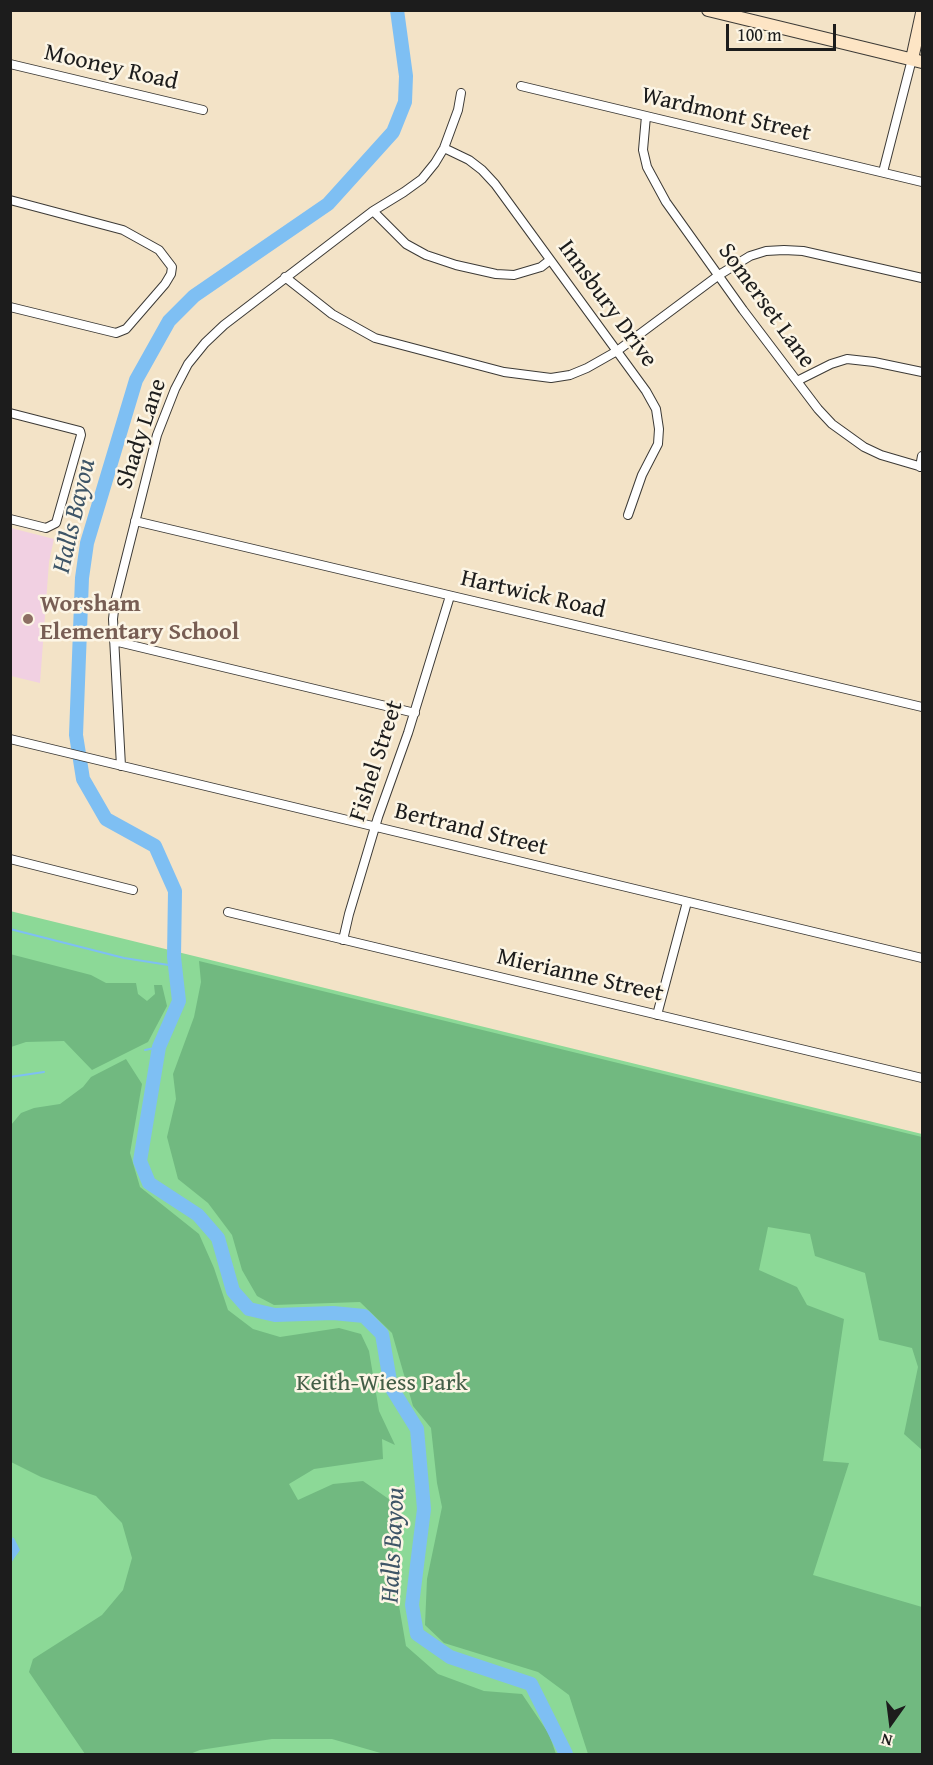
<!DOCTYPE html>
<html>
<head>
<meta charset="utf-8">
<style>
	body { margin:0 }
	#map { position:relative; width:933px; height:1765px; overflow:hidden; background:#f3e3c7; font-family:"Gentium Book Plus",serif }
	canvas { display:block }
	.frame { position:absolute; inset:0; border:12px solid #1c1c1c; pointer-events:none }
	.north { position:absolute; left:861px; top:1693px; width:60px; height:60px; -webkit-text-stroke:4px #fcf5e5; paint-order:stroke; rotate:194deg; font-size:16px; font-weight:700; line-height:24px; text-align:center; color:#1c1c1c }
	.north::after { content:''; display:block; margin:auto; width:21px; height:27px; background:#1c1c1c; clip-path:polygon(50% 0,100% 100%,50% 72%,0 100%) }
	.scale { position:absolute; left:726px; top:24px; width:110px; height:27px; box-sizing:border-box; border:3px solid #1c1c1c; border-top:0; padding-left:8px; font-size:18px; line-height:21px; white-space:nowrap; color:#1c1c1c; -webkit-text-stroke:4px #fcf5e5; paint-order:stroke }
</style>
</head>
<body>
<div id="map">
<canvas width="933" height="1765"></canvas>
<div class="frame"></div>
<div class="north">N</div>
<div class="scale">100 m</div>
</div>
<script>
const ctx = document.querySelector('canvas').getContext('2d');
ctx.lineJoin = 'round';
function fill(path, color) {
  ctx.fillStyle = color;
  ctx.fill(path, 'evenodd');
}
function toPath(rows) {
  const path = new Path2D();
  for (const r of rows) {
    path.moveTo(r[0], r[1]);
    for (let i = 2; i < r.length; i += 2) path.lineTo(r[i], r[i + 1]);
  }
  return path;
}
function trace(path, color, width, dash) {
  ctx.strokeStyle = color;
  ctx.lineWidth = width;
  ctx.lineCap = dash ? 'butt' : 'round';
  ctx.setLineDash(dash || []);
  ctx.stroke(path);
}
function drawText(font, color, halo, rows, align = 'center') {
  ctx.font = font + ' "Gentium Book Plus",serif';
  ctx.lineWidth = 5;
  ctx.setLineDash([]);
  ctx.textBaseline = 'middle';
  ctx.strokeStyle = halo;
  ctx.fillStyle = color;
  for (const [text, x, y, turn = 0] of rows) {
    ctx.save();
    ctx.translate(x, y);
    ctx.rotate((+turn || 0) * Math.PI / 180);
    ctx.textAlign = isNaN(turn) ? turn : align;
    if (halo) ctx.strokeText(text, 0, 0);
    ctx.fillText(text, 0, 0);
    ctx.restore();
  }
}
fill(toPath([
	[11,528,54,539,49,562,40,683,11,676]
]), '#f1d0e2');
fill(toPath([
	[10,911,922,1134,922,1754,11,1754]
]), '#8cd997');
fill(toPath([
	[10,954,91,975,106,983,136,983,138,994,147,1001,155,994,154,985,162,985,167,1006,148,1042,92,1070,64,1041,26,1042,11,1047],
	[199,961,922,1137,922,1450,904,1434,918,1367,912,1348,879,1340,865,1273,815,1256,810,1234,768,1227,759,1270,797,1287,807,1305,844,1319,823,1461,849,1463,813,1575,922,1607,922,1754,588,1754,569,1695,538,1672,444,1643,425,1625,427,1579,442,1507,437,1483,431,1428,413,1406,392,1333,360,1302,274,1305,257,1296,242,1270,232,1235,208,1203,178,1179,167,1137,176,1099,173,1074,194,1017,201,982],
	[126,1059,142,1084,130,1153,140,1187,199,1234,214,1268,228,1310,253,1329,280,1337,339,1328,361,1334,369,1351,379,1411,395,1445,382,1439,383,1459,314,1469,289,1484,298,1500,333,1484,363,1481,393,1502,393,1571,406,1646,438,1674,484,1691,522,1694,549,1734,556,1754,384,1754,332,1739,272,1739,200,1750,190,1754,85,1754,29,1672,33,1659,102,1615,123,1590,132,1558,122,1523,96,1496,41,1477,11,1462,11,1125,21,1113,34,1108,60,1104,83,1087,91,1077]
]), '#71b980');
fill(toPath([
	[10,1537,14,1538,20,1550,11,1563]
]), '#7ebff3');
trace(toPath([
	[10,929,124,958,175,966],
	[145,1050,159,1047],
	[10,1077,44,1072]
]), '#7ebff3', 2);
trace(toPath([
	[397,10,406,76,405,102,393,132,328,204,194,296,169,321,136,380,87,543,82,578,76,735,83,779,106,819,155,846,175,891,174,957,179,1001,159,1047,140,1161,149,1183,198,1215,218,1238,233,1291,249,1309,275,1315,333,1313,364,1316,382,1334,391,1387,417,1429,424,1509,412,1605,417,1634,450,1657,531,1684,566,1754]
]), '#7ebff3', 14);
const street = toPath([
	[10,64,203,110],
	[521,86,922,182],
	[646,116,643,150,647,167,666,202,743,310,818,409,832,424,864,447,881,455,922,467],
	[444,148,469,160,482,170,495,184,646,391,656,409,659,429,658,444,642,475,628,515],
	[883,172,912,59],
	[10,200,123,230,159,250,172,267,171,274,165,284,126,329,116,333,10,307],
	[373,211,406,244,426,255,456,265,496,274,514,275,541,267,550,260],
	[285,277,332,314,375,338,504,372,551,378,570,375,587,368,617,351,719,275,750,256,766,251,784,250,803,251,922,278],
	[797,381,831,364,847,359,874,362,922,372],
	[10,413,80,431,81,435,56,523,46,528,10,519],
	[920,467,922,456],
	[135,521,922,707],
	[114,641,415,713],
	[10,739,922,958],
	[121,766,113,619,115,602,157,435,175,389,188,364,205,343,224,325,373,211,404,192,422,179,435,163,444,148,458,110,461,93],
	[10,859,133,890],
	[228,912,922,1078],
	[343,940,349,914,378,817,408,733,450,596],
	[657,1015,687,902]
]);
const secondary = toPath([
	[708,10,922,62],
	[912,59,922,13]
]);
trace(street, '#3c3a36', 10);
trace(secondary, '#3c3a36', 14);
trace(street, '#fff', 8);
trace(secondary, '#fde5c5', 12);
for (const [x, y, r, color] of [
	[28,619,6,"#8d6e63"]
]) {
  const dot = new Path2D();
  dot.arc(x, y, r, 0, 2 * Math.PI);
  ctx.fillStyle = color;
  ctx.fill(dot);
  trace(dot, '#fcf5e5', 2);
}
drawText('24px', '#1c1c1c', '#fcf5e5', [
	["Mooney Road",111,68,13],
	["Wardmont Street",726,115,13],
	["Innsbury Drive",607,304,54],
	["Somerset Lane",766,306,54],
	["Shady Lane",142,434,-72],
	["Hartwick Road",533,595,13],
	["Fishel Street",377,761,-72],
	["Bertrand Street",471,830,14],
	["Mierianne Street",580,976,13]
]);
drawText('bold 24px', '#785e54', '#fcf5e5', [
	["Worsham",40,605],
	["Elementary School",40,633]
], 'left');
drawText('24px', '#435e47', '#fcf5e5', [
	["Keith-Wiess Park",382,1384]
]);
drawText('italic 26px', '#3e5567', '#fcf5e5', [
	["Halls Bayou",75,516,-77],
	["Halls Bayou",394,1545,-87]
]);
</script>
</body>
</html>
